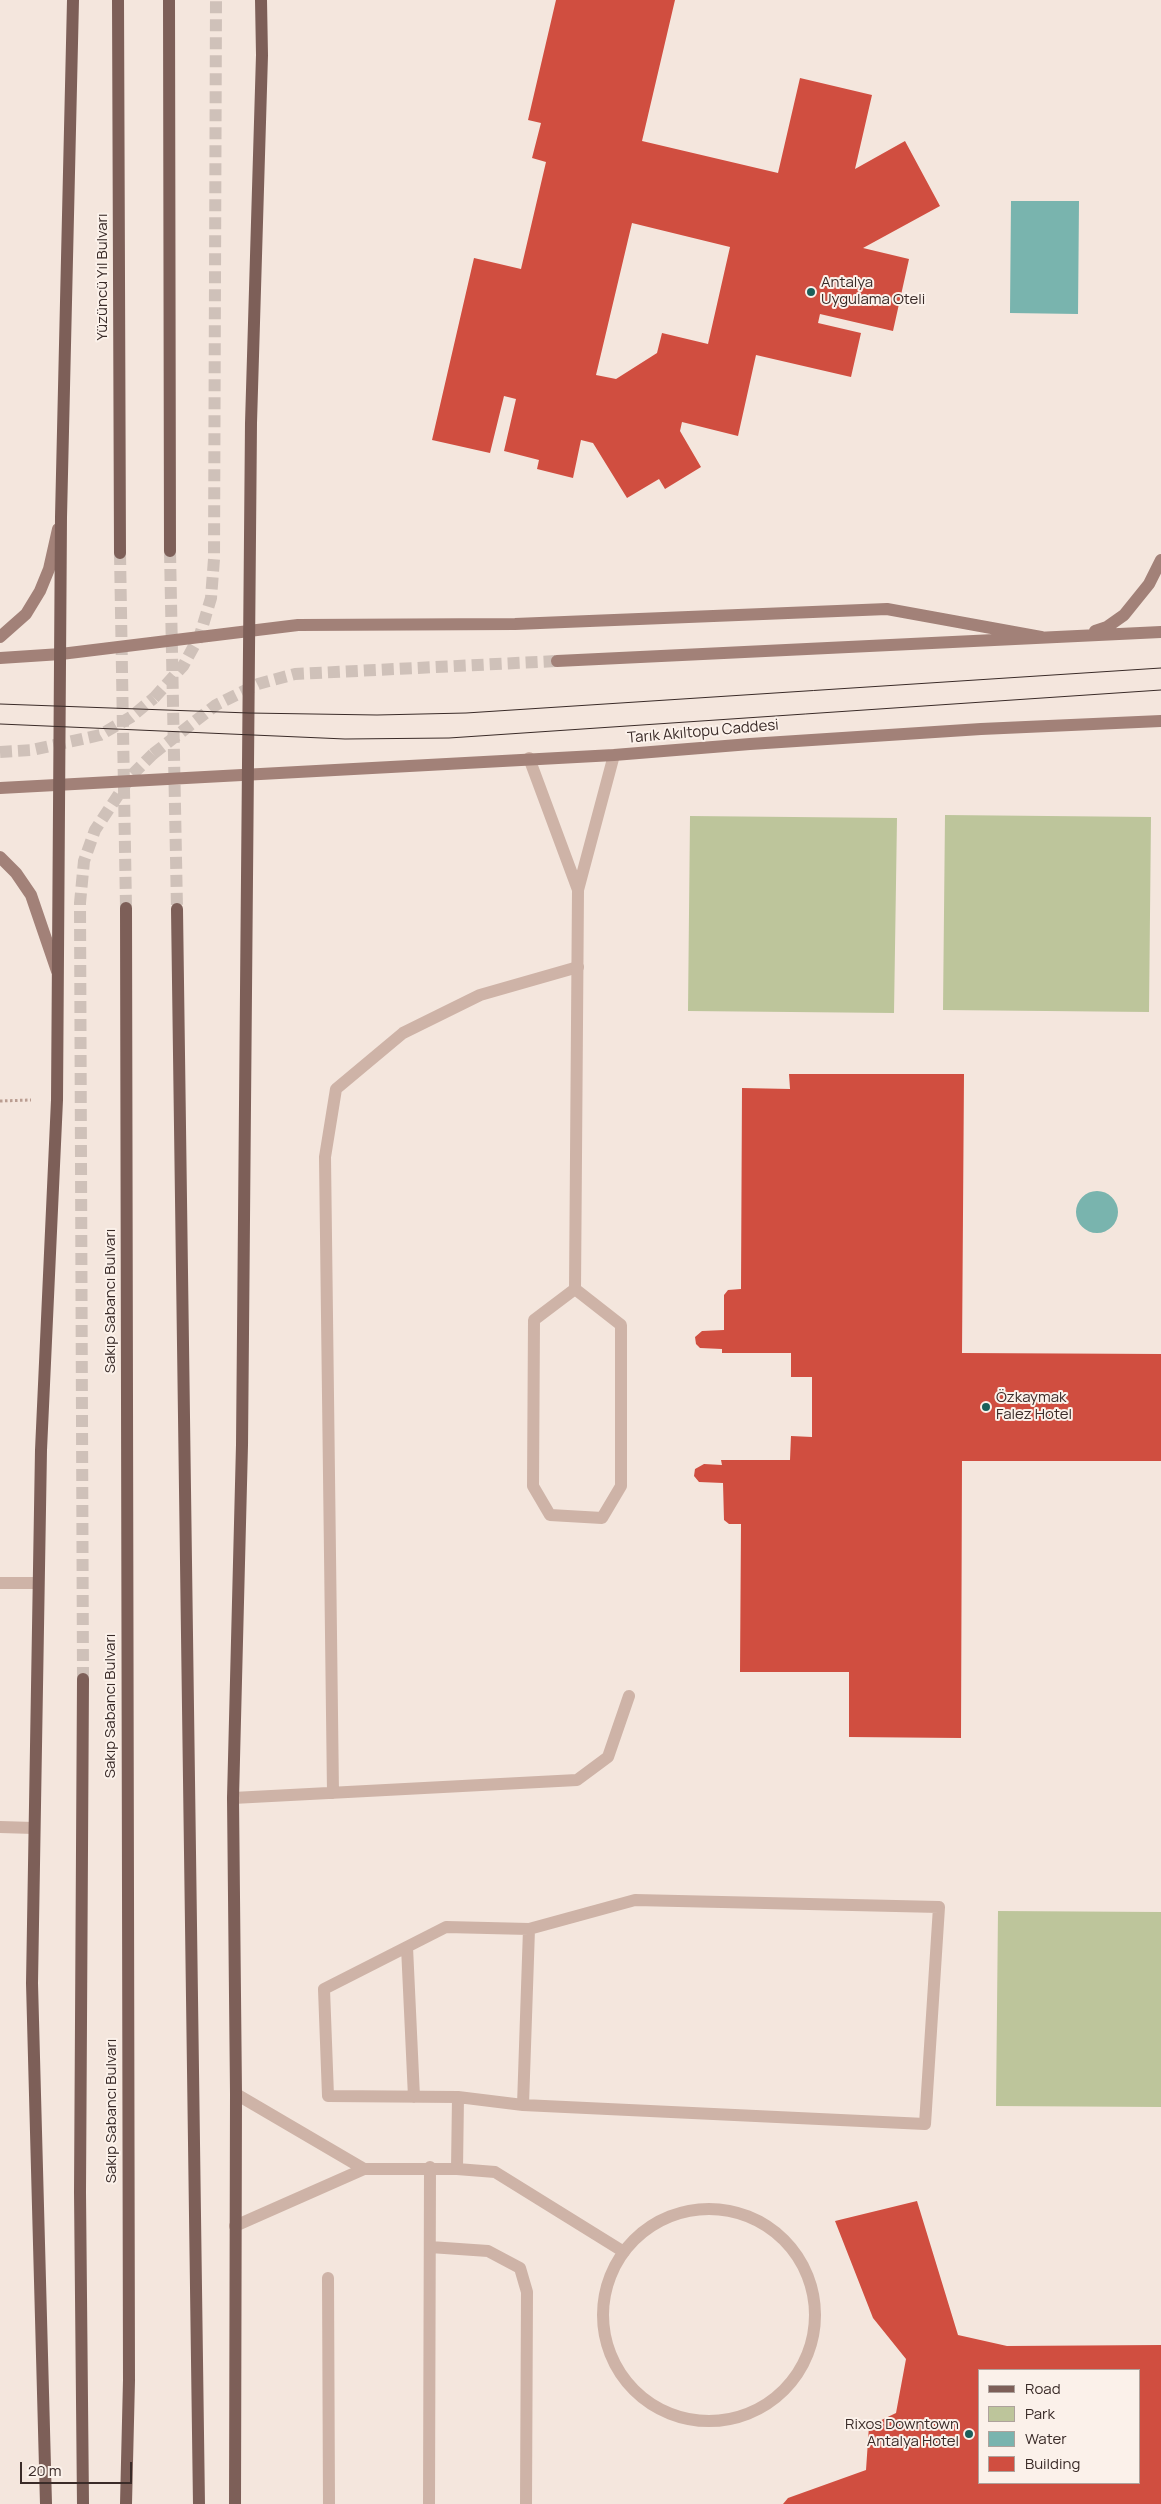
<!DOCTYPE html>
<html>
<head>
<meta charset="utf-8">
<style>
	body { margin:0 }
	#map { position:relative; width:1161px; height:2504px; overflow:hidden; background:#f4e6dd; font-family:Manrope,sans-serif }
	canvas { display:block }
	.legend { position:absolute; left:978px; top:2369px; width:162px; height:115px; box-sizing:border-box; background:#fbf1ea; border:1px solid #aea29c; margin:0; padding:6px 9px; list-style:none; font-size:15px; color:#3a2b28 }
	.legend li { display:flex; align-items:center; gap:10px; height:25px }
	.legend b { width:25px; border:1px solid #aea29c }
	.scale { position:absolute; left:20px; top:2462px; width:112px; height:22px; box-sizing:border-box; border:2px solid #3a2b28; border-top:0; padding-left:6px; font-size:15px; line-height:18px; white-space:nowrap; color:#3a2b28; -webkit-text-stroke:4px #fbf1ea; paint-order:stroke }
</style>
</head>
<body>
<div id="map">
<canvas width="1161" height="2504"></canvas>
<ul class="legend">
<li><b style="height:6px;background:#7d5f58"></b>Road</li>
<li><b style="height:14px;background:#bdc59b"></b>Park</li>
<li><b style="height:14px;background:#79b4ae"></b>Water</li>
<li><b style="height:14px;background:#d04e40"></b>Building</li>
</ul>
<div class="scale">20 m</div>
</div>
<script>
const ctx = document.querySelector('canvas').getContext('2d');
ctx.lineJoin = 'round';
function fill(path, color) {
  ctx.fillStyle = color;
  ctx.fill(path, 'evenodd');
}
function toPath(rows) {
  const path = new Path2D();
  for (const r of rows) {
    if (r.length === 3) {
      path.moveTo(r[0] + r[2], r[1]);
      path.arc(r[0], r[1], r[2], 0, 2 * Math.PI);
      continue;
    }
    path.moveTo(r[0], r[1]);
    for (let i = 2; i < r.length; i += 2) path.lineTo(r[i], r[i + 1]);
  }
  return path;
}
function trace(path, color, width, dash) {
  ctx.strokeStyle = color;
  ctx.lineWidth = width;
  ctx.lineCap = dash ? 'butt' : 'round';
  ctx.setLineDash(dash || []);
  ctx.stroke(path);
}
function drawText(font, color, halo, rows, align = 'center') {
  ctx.font = font + ' Manrope,sans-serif';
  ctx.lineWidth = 4;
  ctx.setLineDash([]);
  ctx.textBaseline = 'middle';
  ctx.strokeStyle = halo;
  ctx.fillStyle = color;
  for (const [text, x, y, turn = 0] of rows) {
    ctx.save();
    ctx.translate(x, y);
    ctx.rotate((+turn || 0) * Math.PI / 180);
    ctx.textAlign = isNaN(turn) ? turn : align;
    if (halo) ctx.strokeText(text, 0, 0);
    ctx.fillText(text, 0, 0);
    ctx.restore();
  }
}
fill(toPath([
	[945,815,1151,817,1149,1012,943,1010],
	[690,816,897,818,894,1013,688,1011],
	[998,1911,1161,1912,1161,2107,996,2106]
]), '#bdc59b');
fill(toPath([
	[1011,201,1079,201,1078,314,1010,313],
	[1097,1212,21]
]), '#79b4ae');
fill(toPath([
	[556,0,675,0,642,141,778,173,800,78,872,95,855,169,905,141,940,206,863,248,909,259,893,331,820,314,818,323,861,333,851,377,756,355,738,436,682,422,680,431,701,467,665,489,659,479,627,498,593,443,581,440,573,478,537,469,539,460,504,451,516,399,504,396,490,453,432,440,474,258,521,269,546,162,532,158,541,123,528,120],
	[632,223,730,247,708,344,662,333,657,353,616,379,596,375],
	[789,1074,964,1074,962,1353,1161,1354,1161,1461,962,1461,961,1738,849,1737,849,1672,740,1672,741,1524,729,1524,724,1520,723,1483,699,1482,694,1476,695,1469,704,1464,722,1465,721,1460,790,1460,791,1436,812,1437,812,1377,791,1377,791,1353,722,1353,722,1349,700,1348,696,1344,695,1337,702,1331,724,1330,724,1295,728,1290,741,1289,742,1088,790,1089],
	[917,2201,958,2335,1007,2346,1161,2345,1161,2504,783,2504,788,2498,866,2470,869,2426,896,2413,906,2359,873,2318,835,2221],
	[980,2370,1140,2370,1140,2483,980,2483]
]), '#d04e40');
trace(toPath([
	[0,752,32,750,100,735,131,717,154,698],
	[153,754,216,705,258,684,295,674,557,661]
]), '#cfc1b9', 12, [12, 6]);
trace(toPath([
	[170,551,177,909],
	[120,553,126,908],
	[154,698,183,666,200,635,211,598,214,559,216,0],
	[83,1679,80,903,84,861,95,830,131,776,153,754]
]), '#cfc1b9', 12, [12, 6]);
trace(toPath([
	[0,1101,31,1100]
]), '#ba9d91', 3, [2.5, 2.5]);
trace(toPath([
	[0,1583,38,1583],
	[333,1793,325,1157,336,1089,403,1033,480,995,578,967],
	[233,1798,577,1780,608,1757,629,1696],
	[0,1827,34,1828],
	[407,1947,414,2097],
	[236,2094,364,2169],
	[523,2105,925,2124,939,1907,635,1900,529,1929],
	[457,2169,458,2097,328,2096,324,1989,446,1927,529,1929,523,2105,458,2097],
	[709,2315,106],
	[235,2226,364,2169,457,2169,495,2172,624,2252],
	[430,2247,488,2251,520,2268,527,2292,526,2504],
	[328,2278,329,2504],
	[429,2504,430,2167]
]), '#ceb3a7', 12);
trace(toPath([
	[529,758,578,890],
	[575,1289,621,1325,621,1486,602,1518,550,1515,533,1486,534,1320,575,1289,578,890,614,755]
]), '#ceb3a7', 12);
trace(toPath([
	[1095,631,1107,627,1124,615,1149,584,1161,560],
	[0,637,26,614,40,591,49,569,58,529],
	[0,658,61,654,298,625,515,624,887,609,1041,637],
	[557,661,1161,632],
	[0,788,614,755,750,744,981,729,1161,721],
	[0,857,16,873,31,895,57,971]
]), '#a28178', 12);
trace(toPath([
	[118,0,120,553],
	[169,0,170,551],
	[177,909,199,2504],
	[46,2504,32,1983,41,1450,57,1100,61,517,73,0],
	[83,2504,80,2192,83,1679],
	[126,2504,129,2380,126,908],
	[235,2504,236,2094,233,1798,242,1445,251,423,262,55,261,0]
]), '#7d5f58', 12);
trace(toPath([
	[0,704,249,713,377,715,466,713,1161,668],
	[0,724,345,739,449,738,1161,690]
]), '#3a2b28', 1);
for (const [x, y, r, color] of [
	[811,292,5,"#1a5f5a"],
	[986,1407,5,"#1a5f5a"],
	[969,2434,5,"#1a5f5a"]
]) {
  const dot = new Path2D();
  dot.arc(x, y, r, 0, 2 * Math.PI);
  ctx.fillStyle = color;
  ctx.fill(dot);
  trace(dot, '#fbf1ea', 2);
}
drawText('15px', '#3a2b28', '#fbf1ea', [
	["Yüzüncü Yıl Bulvarı",103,277,-90],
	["Tarık Akıltopu Caddesi",703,732,-5],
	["Sakıp Sabancı Bulvarı",111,1301,-90],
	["Sakıp Sabancı Bulvarı",111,1706,-90],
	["Sakıp Sabancı Bulvarı",112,2111,-90]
]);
drawText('15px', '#3a2b28', '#fbf1ea', [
	["Antalya",821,283],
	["Uygulama Oteli",821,300],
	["Özkaymak",996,1398],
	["Falez Hotel",996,1415],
	["Rixos Downtown",959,2425,"right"],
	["Antalya Hotel",959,2442,"right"]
], 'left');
</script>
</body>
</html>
